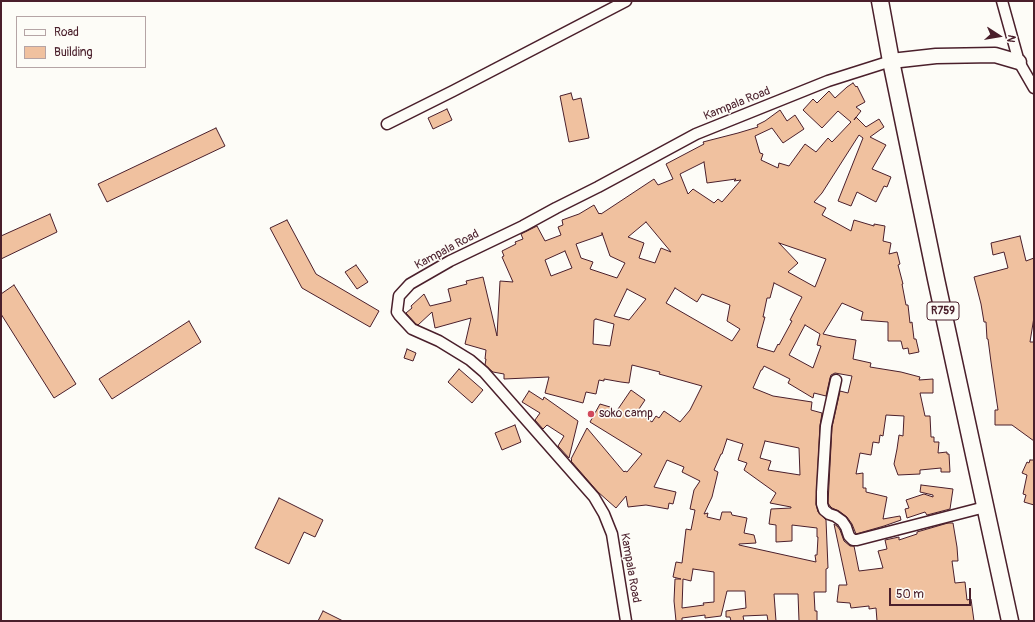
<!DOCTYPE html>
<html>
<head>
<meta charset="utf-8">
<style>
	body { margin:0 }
	#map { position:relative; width:1035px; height:622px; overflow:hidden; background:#fdfcf7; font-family:Pangolin,sans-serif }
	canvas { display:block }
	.frame { position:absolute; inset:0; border:2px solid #4a1f2b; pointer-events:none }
	.legend { position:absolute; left:16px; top:16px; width:130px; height:52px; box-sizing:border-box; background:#fdfcf7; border:1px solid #b5a4a5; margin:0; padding:5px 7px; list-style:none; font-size:12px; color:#4a1f2b }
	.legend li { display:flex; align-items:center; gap:8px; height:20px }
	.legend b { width:20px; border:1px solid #b5a4a5 }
	.north { position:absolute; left:979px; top:16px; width:40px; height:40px; -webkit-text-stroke:3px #fdfcf7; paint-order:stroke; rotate:102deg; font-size:11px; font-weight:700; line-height:16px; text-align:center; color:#4a1f2b }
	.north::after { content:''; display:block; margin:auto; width:14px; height:18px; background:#4a1f2b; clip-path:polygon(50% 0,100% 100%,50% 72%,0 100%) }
	.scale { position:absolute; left:889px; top:588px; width:82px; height:18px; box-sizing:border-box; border:2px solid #4a1f2b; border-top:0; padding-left:5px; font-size:12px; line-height:14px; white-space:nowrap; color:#4a1f2b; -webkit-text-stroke:3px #fdfcf7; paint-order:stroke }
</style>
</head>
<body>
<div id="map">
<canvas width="1035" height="622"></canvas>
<div class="frame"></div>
<ul class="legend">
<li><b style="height:5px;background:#fdfcf7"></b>Road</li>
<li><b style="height:11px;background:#f0c19f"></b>Building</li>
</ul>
<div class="north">N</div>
<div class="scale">50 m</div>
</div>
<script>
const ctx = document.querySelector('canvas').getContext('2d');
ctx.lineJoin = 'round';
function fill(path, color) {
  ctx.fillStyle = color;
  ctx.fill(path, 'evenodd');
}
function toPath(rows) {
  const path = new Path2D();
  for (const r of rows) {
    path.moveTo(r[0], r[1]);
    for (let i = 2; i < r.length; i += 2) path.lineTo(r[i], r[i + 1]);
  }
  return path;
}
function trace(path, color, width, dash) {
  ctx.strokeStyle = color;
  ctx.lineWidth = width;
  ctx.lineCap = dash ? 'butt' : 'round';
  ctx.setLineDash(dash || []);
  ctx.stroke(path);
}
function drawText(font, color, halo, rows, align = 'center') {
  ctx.font = font + ' Pangolin,sans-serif';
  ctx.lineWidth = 3;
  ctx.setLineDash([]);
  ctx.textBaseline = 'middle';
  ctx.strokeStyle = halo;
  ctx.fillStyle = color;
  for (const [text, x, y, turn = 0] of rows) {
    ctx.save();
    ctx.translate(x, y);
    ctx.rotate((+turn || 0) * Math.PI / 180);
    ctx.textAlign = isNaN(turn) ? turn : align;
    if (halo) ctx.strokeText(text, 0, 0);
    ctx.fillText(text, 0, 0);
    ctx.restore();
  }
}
const building = toPath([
	[853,83,856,87,857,86,865,102,856,107,861,111,854,120,856,117,866,127,879,119,884,127,870,137,886,145,872,169,891,177,887,187,884,186,876,202,857,192,851,206,838,201,863,138,859,135,822,193,814,202,826,208,822,215,851,231,854,220,874,226,874,224,885,226,883,241,891,243,889,254,897,252,900,264,898,265,903,284,902,284,906,305,908,305,910,323,912,322,914,339,916,339,919,352,909,354,908,348,903,349,901,341,888,341,888,322,861,320,863,312,842,303,823,334,836,337,856,340,853,359,871,363,870,367,901,372,920,377,919,380,933,379,933,393,920,393,925,416,930,416,931,437,934,437,934,442,939,442,938,453,947,452,947,454,949,454,950,472,941,472,941,468,920,470,920,474,898,475,894,464,897,449,899,435,903,436,904,416,886,415,883,436,880,435,879,443,873,442,871,455,860,453,856,474,863,473,863,488,866,488,866,492,887,497,883,519,900,516,901,520,884,526,856,534,852,524,847,517,839,511,832,508,830,506,828,503,832,427,840,391,848,393,852,376,835,373,831,375,830,378,826,396,814,393,813,398,788,383,790,379,764,366,762,370,761,370,753,388,773,396,812,402,811,410,822,413,820,426,816,504,818,512,826,520,828,568,826,569,826,592,814,592,815,611,817,611,817,621,799,621,798,594,774,594,776,621,768,621,767,615,743,616,744,621,731,621,730,617,726,617,726,611,746,608,745,591,727,591,721,616,705,618,705,615,682,618,682,621,676,621,674,601,675,579,681,579,673,577,676,562,682,563,686,529,691,530,695,510,690,509,694,490,700,481,682,472,684,467,667,460,654,487,676,492,673,504,669,503,668,509,646,505,628,507,626,496,616,508,598,492,571,461,572,460,571,459,587,428,624,472,625,471,627,472,642,454,590,422,600,404,610,407,616,412,631,390,645,400,637,412,652,422,656,416,659,418,664,411,680,422,690,410,702,386,659,374,660,372,632,365,629,383,621,382,604,379,604,381,599,380,596,394,586,392,583,403,545,393,549,377,504,379,504,374,493,372,485,365,486,359,485,359,486,350,465,344,471,318,435,328,432,312,418,325,416,324,406,313,412,308,411,306,424,294,430,306,451,301,448,289,467,284,466,281,483,277,497,336,500,281,513,282,502,257,504,256,502,251,516,244,515,242,523,239,521,234,537,226,545,241,561,235,558,227,563,225,562,220,579,214,594,205,599,214,600,213,601,214,654,179,658,185,673,179,666,164,704,144,703,142,738,133,758,127,757,125,765,121,780,110,787,121,795,115,804,129,783,143,772,128,755,136,760,153,763,154,761,160,778,168,779,163,789,166,805,144,816,152,828,138,832,142,851,122,838,111,822,128,803,110,813,99,817,103,829,91,835,98,847,87,853,83],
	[704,162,707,183,736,179,734,181,741,180,722,202,718,199,714,203,693,189,688,194,680,174,704,162],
	[646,222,671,252,661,248,655,263,639,258,644,243,628,237,646,222],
	[602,233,610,256,625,263,617,278,590,269,593,262,581,258,576,244,602,235,602,233],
	[779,243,826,259,815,287,788,272,798,263,779,243],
	[565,251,572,268,551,276,545,260,565,251],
	[774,283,802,297,790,320,792,321,779,345,778,344,774,352,757,347,758,346,757,346,765,317,763,317,767,298,770,298,774,283],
	[675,288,697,302,702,294,730,305,727,321,740,329,732,341,666,303,675,288],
	[627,289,646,299,629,320,614,316,627,289],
	[596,319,614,324,610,346,593,344,594,320,596,319],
	[805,325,820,334,817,345,821,346,813,368,789,355,805,325],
	[727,439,743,444,738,460,747,463,744,470,776,493,770,503,791,507,791,508,771,509,769,524,776,525,776,542,792,541,792,525,817,528,817,537,818,537,817,555,815,555,816,562,739,545,739,544,756,543,754,535,744,533,747,518,732,515,731,512,722,512,720,520,707,517,708,513,704,514,712,497,718,472,714,470,721,454,722,454,727,439],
	[765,441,799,448,800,475,768,470,771,461,760,458,765,441],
	[693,569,714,572,714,602,703,603,704,605,682,608,683,579,691,581,693,569],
	[571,93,573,100,581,98,589,138,569,142,560,96,571,93],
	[447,109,452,120,433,129,428,118,447,109],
	[216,128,225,146,107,202,98,184,216,128],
	[50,214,57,232,1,259,1,236,50,214],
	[287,220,316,274,379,311,370,327,302,288,270,228,287,220],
	[1020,236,1026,261,1034,258,1034,317,1030,342,1034,342,1034,441,1012,425,995,425,995,410,998,410,991,362,988,339,987,339,986,322,984,322,981,304,974,277,1008,268,1004,252,993,255,991,243,1020,236],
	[356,265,368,282,357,289,345,272,356,265],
	[14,285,76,384,54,398,1,314,1,294,14,285],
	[189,321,201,342,112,399,99,379,189,321],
	[407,349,416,353,413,361,404,358,407,349],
	[459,369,483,390,472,403,448,382,459,369],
	[529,391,543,400,544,397,578,421,569,458,558,446,564,436,547,425,543,429,535,420,540,413,522,402,529,391],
	[515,425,521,442,502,450,495,433,515,425],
	[1030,460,1034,460,1034,505,1024,502,1026,495,1023,494,1027,475,1022,473,1027,462,1029,463,1030,460],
	[921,485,953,489,950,509,927,515,925,512,907,518,905,509,909,508,906,500,924,494,933,497,933,495,920,492,921,485],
	[279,498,323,520,315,537,304,532,289,564,255,548,279,498],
	[948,523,953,523,957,547,958,561,952,561,955,583,965,582,967,600,971,599,974,621,877,621,876,608,869,609,869,606,851,608,850,603,837,602,839,585,847,585,834,524,837,526,840,530,844,541,850,546,854,546,859,571,883,568,878,551,887,549,885,540,899,537,899,540,917,534,917,532,948,523],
	[323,611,343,621,318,621,323,611]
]);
fill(building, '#f0c19f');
trace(building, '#4a1f2b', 1);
const street = toPath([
	[1002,1,1019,62,1034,88],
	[387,124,453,91,626,1],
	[836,380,826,426,822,492,822,504,824,510,829,514,835,516,842,521,846,527,849,536,853,540,857,540,985,507],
	[626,621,612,534,604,514,594,497,484,372,470,360,439,341,412,329,399,315,397,312,399,296,410,284,450,261,523,226,556,208,598,187,696,134,828,81,891,61]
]);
const secondary = toPath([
	[891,61,936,56,995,55,1019,62]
]);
const primary = toPath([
	[880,1,891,61,936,279,1010,621]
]);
trace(street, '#4a1f2b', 13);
trace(secondary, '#4a1f2b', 17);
trace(primary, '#4a1f2b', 19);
trace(street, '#fdfcf7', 10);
trace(secondary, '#fdfcf7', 14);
trace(primary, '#fdfcf7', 16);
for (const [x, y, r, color] of [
	[591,414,4,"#d1495b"]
]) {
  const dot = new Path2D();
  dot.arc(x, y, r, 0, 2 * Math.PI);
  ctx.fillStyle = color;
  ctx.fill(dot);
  trace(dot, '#fdfcf7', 1.5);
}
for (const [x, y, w] of [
	[943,311,32]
]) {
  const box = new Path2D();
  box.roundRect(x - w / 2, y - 9, w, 18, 3);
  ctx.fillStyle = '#fdfcf7';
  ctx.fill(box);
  trace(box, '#4a1f2b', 1);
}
drawText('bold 11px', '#4a1f2b', null, [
	["R759",943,311]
]);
drawText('12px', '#4a1f2b', '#fdfcf7', [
	["Kampala Road",737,104,-22],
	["Kampala Road",447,250,-28],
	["Kampala Road",630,568,80]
]);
drawText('12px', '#4a1f2b', '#fdfcf7', [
	["soko camp",599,414]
], 'left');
</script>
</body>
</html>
